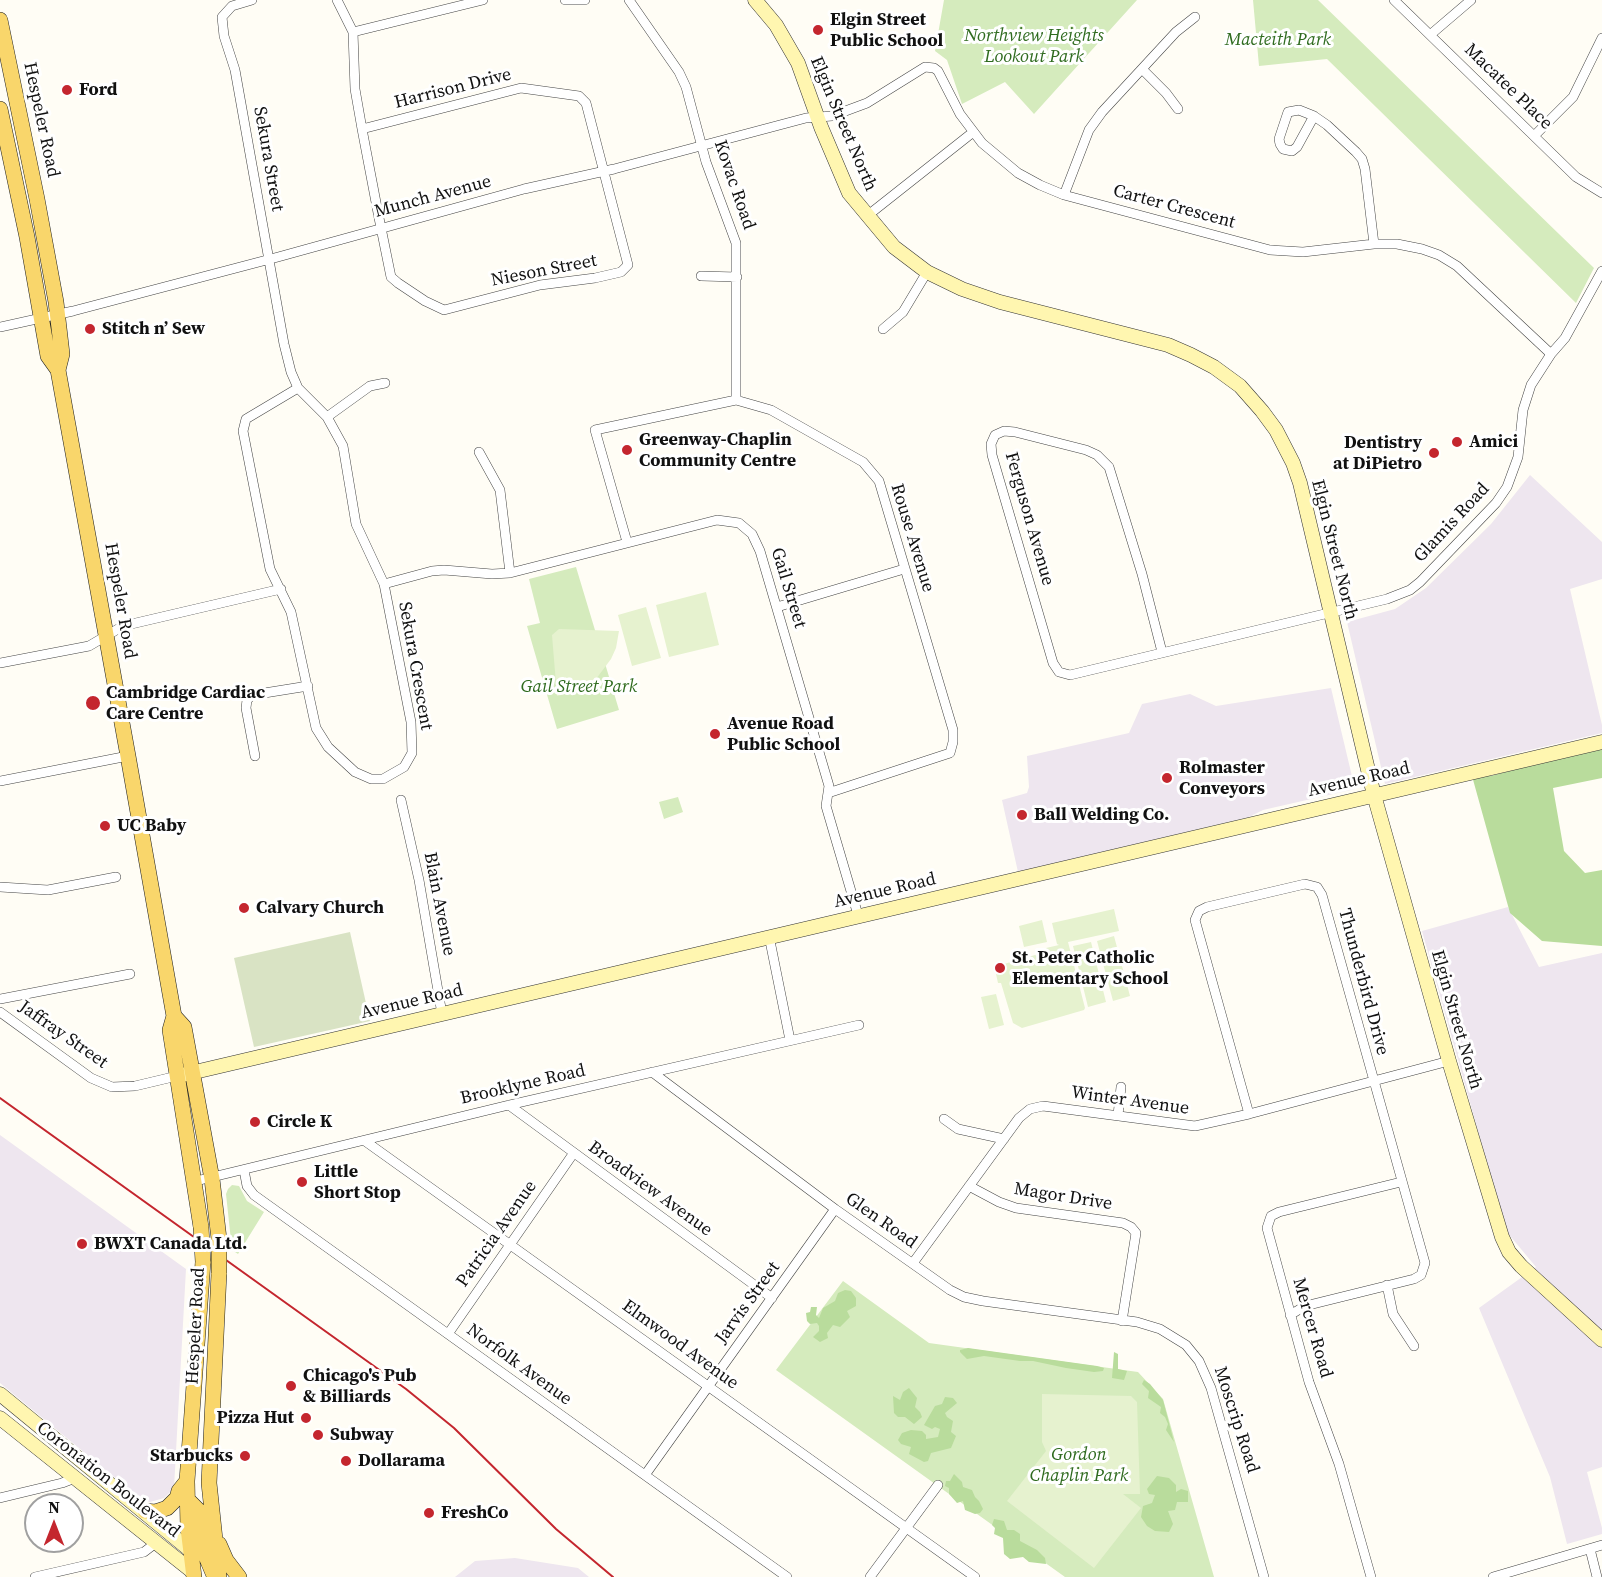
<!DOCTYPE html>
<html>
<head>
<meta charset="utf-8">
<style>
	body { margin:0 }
	#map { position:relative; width:1602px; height:1577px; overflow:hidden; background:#fffdf5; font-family:"Source Serif 4",serif }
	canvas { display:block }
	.north { position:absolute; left:24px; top:1493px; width:60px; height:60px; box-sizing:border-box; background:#fff; border:2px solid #a0a0a0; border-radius:50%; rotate:0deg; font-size:16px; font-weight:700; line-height:24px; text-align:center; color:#111 }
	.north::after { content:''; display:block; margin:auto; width:21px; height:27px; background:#c4262e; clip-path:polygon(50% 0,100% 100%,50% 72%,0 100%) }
</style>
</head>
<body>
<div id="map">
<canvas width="1602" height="1577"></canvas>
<div class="north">N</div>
</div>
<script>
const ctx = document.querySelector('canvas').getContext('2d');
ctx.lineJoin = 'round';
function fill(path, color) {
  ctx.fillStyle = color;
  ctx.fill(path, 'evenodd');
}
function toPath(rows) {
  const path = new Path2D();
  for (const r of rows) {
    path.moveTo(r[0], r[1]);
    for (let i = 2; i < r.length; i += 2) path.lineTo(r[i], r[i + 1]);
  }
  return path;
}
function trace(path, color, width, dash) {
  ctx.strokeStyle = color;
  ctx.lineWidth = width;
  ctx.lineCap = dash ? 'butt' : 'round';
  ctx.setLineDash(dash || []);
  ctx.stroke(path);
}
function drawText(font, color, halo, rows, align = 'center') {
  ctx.font = font + ' "Source Serif 4",serif';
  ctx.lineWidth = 6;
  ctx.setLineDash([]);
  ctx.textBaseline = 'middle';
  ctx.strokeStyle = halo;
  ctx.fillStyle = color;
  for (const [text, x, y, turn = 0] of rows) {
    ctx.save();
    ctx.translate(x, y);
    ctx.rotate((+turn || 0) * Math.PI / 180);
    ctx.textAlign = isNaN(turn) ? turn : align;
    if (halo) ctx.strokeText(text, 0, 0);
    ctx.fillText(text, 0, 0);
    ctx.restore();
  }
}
fill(toPath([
	[1530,475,1602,542,1602,579,1570,589,1602,725,1602,733,1385,784,1347,622,1395,609,1426,588,1491,524],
	[1331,688,1355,789,1263,810,1249,817,1018,872,1002,800,1027,793,1029,787,1027,756,1129,733,1142,704,1190,694,1216,706],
	[1508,907,1539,967,1602,953,1602,1467,1587,1472,1602,1528,1602,1534,1567,1544,1550,1477,1479,1308,1536,1267,1506,1231,1422,931],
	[0,1135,186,1269,174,1488,164,1498,150,1502,142,1500,0,1383],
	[515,1558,578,1568,589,1577,455,1577,475,1561]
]), '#eee6ef');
fill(toPath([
	[944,0,1137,0,1034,114,1005,82,962,104,947,60,935,51],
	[1253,0,1318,0,1594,268,1576,303,1327,59,1259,66],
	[576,567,619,710,557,729,527,626,540,623,529,579],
	[678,797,683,812,664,819,659,802],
	[232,1185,239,1186,247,1201,264,1212,238,1254,232,1250,226,1194,228,1189],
	[843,1281,929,1343,1138,1372,1163,1399,1214,1577,1065,1577,776,1370]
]), '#d5ebbd');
fill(toPath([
	[1602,749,1602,778,1553,788,1564,851,1585,873,1602,870,1602,946,1542,941,1510,913,1472,776,1491,776,1574,753],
	[845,1290,851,1291,856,1298,856,1306,847,1311,850,1317,840,1327,833,1325,827,1333,828,1338,820,1342,813,1337,819,1331,819,1326,817,1323,810,1324,807,1321,806,1313,810,1312,811,1307,817,1307,816,1315,819,1318,823,1308,835,1301,838,1293],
	[968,1348,1097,1366,1104,1368,1103,1371,1094,1372,1066,1368,1033,1361,1020,1361,984,1356,967,1359,960,1352,960,1350],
	[1114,1352,1118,1354,1118,1369,1127,1371,1124,1380,1112,1378],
	[1144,1380,1150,1384,1163,1400,1174,1442,1166,1430,1168,1424,1165,1417,1160,1413,1161,1407,1148,1398,1149,1391,1142,1384],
	[909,1388,917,1398,915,1407,920,1412,922,1417,914,1424,905,1417,898,1417,894,1413,893,1396,900,1400,903,1392],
	[945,1397,953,1398,957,1403,945,1413,947,1417,953,1421,951,1432,956,1436,951,1448,931,1453,928,1461,924,1462,909,1454,911,1447,901,1444,898,1440,902,1433,911,1430,922,1431,926,1435,926,1439,938,1437,940,1429,935,1427,932,1429,924,1425,935,1406,942,1404],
	[954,1474,962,1482,963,1487,972,1490,975,1497,979,1501,983,1509,980,1513,975,1514,965,1510,963,1501,957,1503,949,1494,949,1488,945,1486,946,1481,950,1481],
	[1157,1476,1169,1478,1176,1485,1176,1492,1181,1489,1188,1491,1188,1502,1177,1502,1175,1510,1168,1511,1173,1524,1169,1532,1155,1531,1147,1526,1141,1517,1143,1506,1152,1503,1155,1495,1149,1494,1147,1489],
	[994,1519,1004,1521,1007,1530,1014,1530,1020,1534,1020,1541,1037,1550,1045,1558,1046,1564,1029,1562,1023,1557,1010,1559,1004,1554,1003,1538,994,1534,995,1528,992,1525]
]), '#b9dc9c');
fill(toPath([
	[350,932,370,1021,254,1047,234,958]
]), '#d9e3c4');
fill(toPath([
	[706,592,719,645,669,657,656,605],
	[646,607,661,658,632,666,618,615],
	[559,629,619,631,616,648,611,659,596,679,575,692,557,696,552,635],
	[1114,909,1119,931,1068,942,1085,1008,1084,1010,1022,1028,1013,1023,1001,983,998,983,996,974,999,973,997,966,1035,955,1050,962,1046,948,1059,945,1057,944,1052,923],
	[1042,920,1047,942,1024,947,1019,926],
	[1114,936,1130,996,1113,1001,1097,941],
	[1091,942,1106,1002,1088,1007,1073,946],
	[996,994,1004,1025,989,1029,981,997],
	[1042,1394,1131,1396,1137,1402,1140,1494,1123,1494,1141,1508,1094,1568,1007,1501,1046,1451,1042,1442]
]), '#e6f2cf');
const street = toPath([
	[252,0,232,6,222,17,224,36,235,70,284,344,291,372,298,388,327,417,343,446,356,524,384,584,411,722,412,753,404,767,383,779,371,779,355,772,328,747,316,728,291,612,270,569,243,431,246,419,298,388],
	[337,0,353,32,355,89,362,129,379,218,391,277,398,283,425,301,444,310,540,285,595,278,621,272,628,265,586,103,579,96,521,88,362,129],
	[565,0,585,0],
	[629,0,679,72,686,87,706,162,736,243,736,400],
	[1394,0,1576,177,1602,193],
	[353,32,483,0],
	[1430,35,1471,0],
	[1142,69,1166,93,1178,109],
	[1314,116,1297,147,1292,151,1283,149,1280,144,1279,139,1288,112,1299,110,1314,116,1327,125,1356,152,1362,159,1365,169,1374,244],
	[1535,135,1573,97,1602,38],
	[1064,195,1089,130,1102,112,1176,32,1195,17],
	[867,216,972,133],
	[701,276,737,277],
	[0,327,73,311,278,257,524,189,614,169,806,118,832,116,867,103,925,67,934,68,938,71,960,114,982,143,1018,173,1040,185,1064,195,1270,250,1303,252,1374,244,1397,244,1422,249,1439,255,1457,266,1551,354],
	[883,329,903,312,927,272],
	[327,417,370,386,385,383],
	[479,452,500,490,510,573],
	[627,542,595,430,736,400,771,410,863,462,879,481,953,730,953,742,950,753,828,793],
	[384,584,432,571,444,570,492,574,510,573,717,520,739,523,752,534,760,551,829,786,826,806,858,915],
	[777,607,904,569],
	[1162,652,1142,574,1109,467,1097,455,1086,450,1015,432,1004,431,995,435,991,444,992,455,1053,663,1059,672,1070,675,1387,599,1410,590,1420,582,1496,503,1507,487,1518,457,1523,410,1531,385,1551,354,1565,338,1602,271],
	[0,663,89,646,123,626,281,589],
	[255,756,246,708,247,700,252,695,308,686],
	[0,781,128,756],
	[401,800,419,880,442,1014],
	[0,887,48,890,116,877],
	[769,936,790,1040],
	[0,999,130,974],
	[0,1012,91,1078,112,1087,135,1086,177,1076],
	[652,1072,835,1209,950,1290,964,1297,983,1301,1137,1322,1160,1329,1186,1345,1199,1361,1211,1388,1264,1577],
	[509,1105,772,1298],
	[1249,1114,1195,920,1199,911,1207,907,1305,884,1317,887,1322,895,1425,1263,1421,1275,1414,1279,1305,1306,1290,1315],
	[1118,1115,1121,1087],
	[944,1119,958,1129,1004,1139],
	[365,1141,975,1577],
	[244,1170,247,1186,254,1195,787,1577],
	[196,1181,509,1105,859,1025],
	[969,1186,999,1202,1016,1208,1123,1223,1131,1227,1136,1233,1122,1321],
	[913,1263,1019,1118,1030,1109,1043,1106,1195,1126,1249,1114,1449,1061],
	[1387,1285,1393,1314,1414,1346],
	[448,1334,573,1154],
	[645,1475,835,1209],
	[0,1498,62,1483,75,1478],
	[1590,1549,1597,1577],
	[35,1577,144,1552,157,1542],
	[870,1577,938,1485],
	[1371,1577,1339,1464,1309,1382,1267,1228,1271,1216,1279,1212,1401,1182],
	[1493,1577,1602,1545]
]);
const secondary = toPath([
	[755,0,776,25,798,63,821,127,849,193,894,247,927,272,962,289,1000,302,1168,345,1191,355,1214,367,1240,386,1262,411,1276,430,1293,463,1300,483,1374,795,1449,1061,1502,1237,1509,1252,1521,1266,1602,1340],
	[182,1075,1602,742],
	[0,1394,190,1550],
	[0,1418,193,1572]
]);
const primary = toPath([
	[0,20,37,199,56,302,62,354,58,370],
	[0,109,27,237,48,356,58,370,128,756,174,1016,170,1030,201,1227],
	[174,1016,184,1027,212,1179,219,1239],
	[219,1273,209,1483,219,1577],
	[187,1499,199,1511,205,1554,213,1573],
	[145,1511,155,1512,167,1508,177,1498,179,1491,187,1481],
	[219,1544,226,1560,239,1577],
	[194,1577,188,1528,187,1481,203,1262]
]);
trace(street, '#444', 10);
trace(secondary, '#333', 15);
trace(primary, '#222', 16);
trace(street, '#fff', 9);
trace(secondary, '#fff6b0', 14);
trace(primary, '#f9d66b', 15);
trace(toPath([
	[0,1098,406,1389,454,1428,556,1529,613,1577]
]), '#c4262e', 2);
const primaryBridge = toPath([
	[201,1227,203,1262],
	[219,1239,219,1273]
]);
trace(primaryBridge, '#222', 16, []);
trace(primaryBridge, '#f9d66b', 15);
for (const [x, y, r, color] of [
	[818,30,6,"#c4262e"],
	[67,90,6,"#c4262e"],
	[90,329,6,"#c4262e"],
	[1457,442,6,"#c4262e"],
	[627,450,6,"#c4262e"],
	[1434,453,6,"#c4262e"],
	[93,703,8,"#c4262e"],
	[715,734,6,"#c4262e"],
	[1167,778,6,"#c4262e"],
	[1022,815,6,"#c4262e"],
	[105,826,6,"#c4262e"],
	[244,908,6,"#c4262e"],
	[1000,968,6,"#c4262e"],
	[255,1122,6,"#c4262e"],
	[302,1182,6,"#c4262e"],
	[82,1244,6,"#c4262e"],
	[291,1386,6,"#c4262e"],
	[306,1418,6,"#c4262e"],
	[318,1435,6,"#c4262e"],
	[245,1456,6,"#c4262e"],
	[346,1461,6,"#c4262e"],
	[429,1513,6,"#c4262e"]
]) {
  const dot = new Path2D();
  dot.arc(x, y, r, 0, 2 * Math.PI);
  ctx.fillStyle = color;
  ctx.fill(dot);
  trace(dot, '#fff', 2);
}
drawText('bold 18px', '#111', '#fff', [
	["Elgin Street",830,20],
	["Public School",830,41],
	["Ford",79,90],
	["Stitch n’ Sew",102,329],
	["Greenway-Chaplin",639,440],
	["Community Centre",639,461],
	["Amici",1469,442],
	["Dentistry",1422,443,"right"],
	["at DiPietro",1422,464,"right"],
	["Cambridge Cardiac",106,693],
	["Care Centre",106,714],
	["Avenue Road",727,724],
	["Public School",727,745],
	["Rolmaster",1179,768],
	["Conveyors",1179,789],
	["Ball Welding Co.",1034,815],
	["UC Baby",117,826],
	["Calvary Church",256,908],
	["St. Peter Catholic",1012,958],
	["Elementary School",1012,979],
	["Circle K",267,1122],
	["Little",314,1172],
	["Short Stop",314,1193],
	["BWXT Canada Ltd.",94,1244],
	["Chicago's Pub",303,1376],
	["& Billiards",303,1397],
	["Pizza Hut",294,1418,"right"],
	["Subway",330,1435],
	["Starbucks",233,1456,"right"],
	["Dollarama",358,1461],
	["FreshCo",441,1513]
], 'left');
drawText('italic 18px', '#2f6b1f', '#fff', [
	["Northview Heights",1034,36],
	["Lookout Park",1034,57],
	["Macteith Park",1278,40],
	["Gail Street Park",579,687],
	["Gordon",1079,1455],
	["Chaplin Park",1079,1476]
]);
drawText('18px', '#111', '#fff', [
	["Macatee Place",1508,87,44],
	["Harrison Drive",453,89,-14],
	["Hespeler Road",41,120,78],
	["Elgin Street North",843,124,67],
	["Sekura Street",268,159,80],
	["Kovac Road",734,185,71],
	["Munch Avenue",433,197,-15],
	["Carter Crescent",1174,207,15],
	["Nieson Street",544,271,-11],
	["Ferguson Avenue",1029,519,74],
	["Glamis Road",1452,523,-47],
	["Rouse Avenue",912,538,73],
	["Elgin Street North",1334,550,76],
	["Gail Street",788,588,73],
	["Hespeler Road",120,601,80],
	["Sekura Crescent",415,666,80],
	["Avenue Road",1359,780,-13],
	["Avenue Road",885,891,-13],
	["Blain Avenue",439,904,79],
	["Thunderbird Drive",1363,982,75],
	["Avenue Road",412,1002,-13],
	["Elgin Street North",1456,1020,74],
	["Jaffray Street",63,1035,35],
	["Brooklyne Road",523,1085,-13],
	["Winter Avenue",1130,1101,8],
	["Broadview Avenue",650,1189,36],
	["Magor Drive",1063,1197,9],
	["Glen Road",881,1221,35],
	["Patricia Avenue",497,1234,-55],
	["Jarvis Street",748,1303,-54],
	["Hespeler Road",196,1326,-87],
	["Mercer Road",1312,1328,74],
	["Elmwood Avenue",680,1345,36],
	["Norfolk Avenue",519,1365,36],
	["Moscrip Road",1236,1420,72],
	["Coronation Boulevard",108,1480,38]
]);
</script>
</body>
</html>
